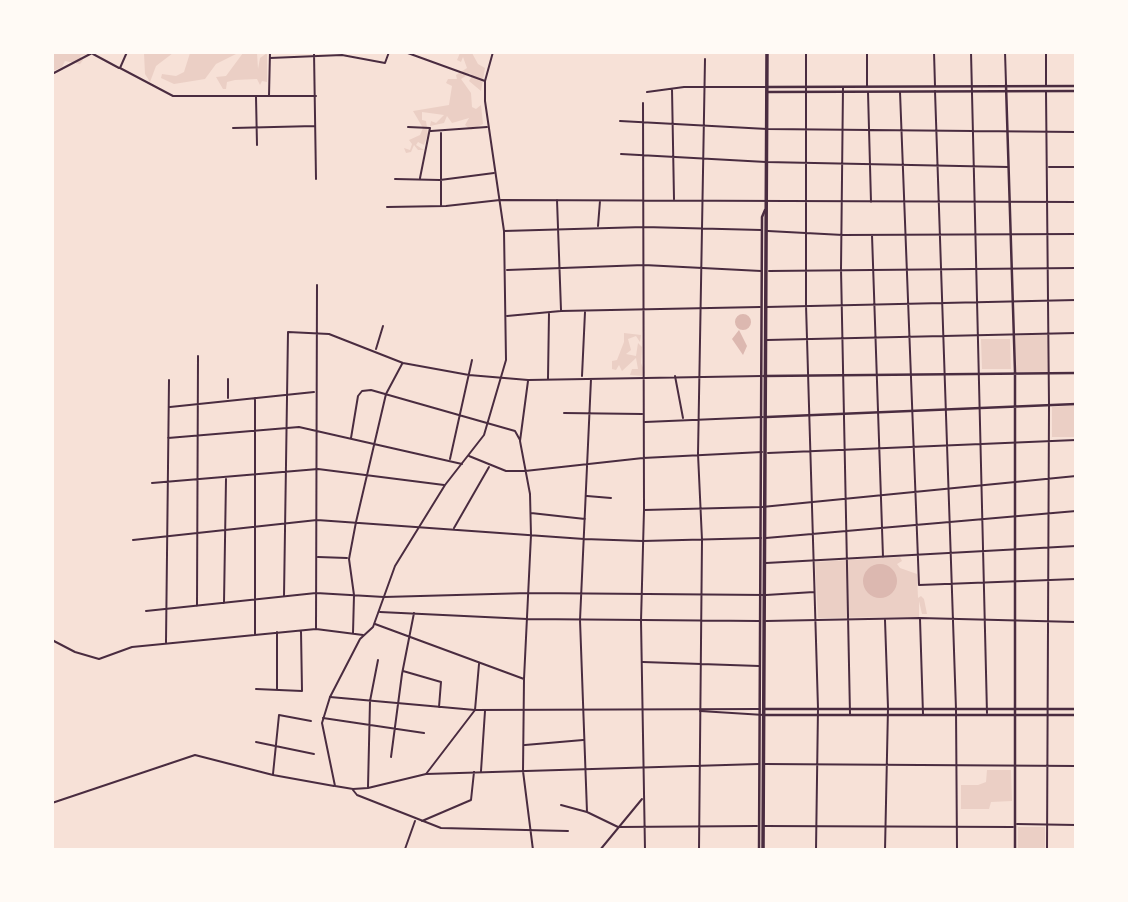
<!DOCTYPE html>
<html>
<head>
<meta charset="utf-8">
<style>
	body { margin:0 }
	#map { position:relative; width:1128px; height:902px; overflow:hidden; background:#f7e1d7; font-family:"Exo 2",sans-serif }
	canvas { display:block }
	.frame { position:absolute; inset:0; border:54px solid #fffaf5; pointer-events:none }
</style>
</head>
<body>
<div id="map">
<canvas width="1128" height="902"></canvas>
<div class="frame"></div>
</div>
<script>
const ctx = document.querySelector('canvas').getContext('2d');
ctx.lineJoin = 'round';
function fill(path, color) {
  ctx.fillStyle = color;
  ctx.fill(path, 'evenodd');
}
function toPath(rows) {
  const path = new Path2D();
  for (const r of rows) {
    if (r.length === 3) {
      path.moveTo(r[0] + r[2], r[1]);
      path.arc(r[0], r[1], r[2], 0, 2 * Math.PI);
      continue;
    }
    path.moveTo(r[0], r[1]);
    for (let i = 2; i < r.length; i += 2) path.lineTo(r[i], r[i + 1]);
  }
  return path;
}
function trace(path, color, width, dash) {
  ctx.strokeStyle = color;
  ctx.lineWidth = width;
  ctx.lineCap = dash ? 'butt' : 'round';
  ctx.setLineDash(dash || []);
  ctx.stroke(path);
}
fill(toPath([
	[52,53,82,54,92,53,80,56,83,60,80,64,65,61,62,67,53,71],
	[144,53,173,53,156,66,150,82,145,74],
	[190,53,190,52,238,53,216,64,205,79,174,84,161,78,162,74,176,76,184,72],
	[243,53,257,53,258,69,260,58,267,53,267,82,262,81,260,85,257,79,235,80,227,82,226,89,223,89,216,77,226,76],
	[460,53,472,53,478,64,485,68,481,91,469,81,472,76,470,73,461,79,471,93,472,107,476,109,481,105,483,124,471,130,465,125,469,118,452,123,447,116,444,123,430,126,431,121,436,123,444,115,422,112,422,120,426,121,428,134,424,145,418,142,416,145,424,150,418,150,414,145,411,152,406,153,404,148,410,150,412,144,409,140,420,135,423,128,413,111,449,105,452,86,446,83,448,79,457,79,456,75,467,68,463,57,461,62,457,60],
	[624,333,641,335,640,342,636,336,628,339,631,350,626,354,636,356,638,343,642,347,641,363,645,373,642,376,630,375,632,369,638,369,636,358,622,371,619,365,616,370,612,369,612,361,617,360,624,342],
	[1048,334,1048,372,1016,372,1015,336],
	[981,339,1010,339,1011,369,982,369],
	[1075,405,1075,437,1052,437,1052,407],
	[900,557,902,561,897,564,900,568,917,574,918,598,921,596,924,599,927,614,922,614,919,601,919,617,818,618,815,562],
	[987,770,1011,770,1012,801,991,802,989,809,961,809,961,785,978,785,986,782],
	[1018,827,1045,827,1045,849,1018,849]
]), '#ebcfc5');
fill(toPath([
	[743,322,8],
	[739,330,747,346,743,355,732,339],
	[880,581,17]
]), '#dcb8b0');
trace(toPath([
	[127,52,120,68,173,96,316,96],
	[314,52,316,179],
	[405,52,485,81],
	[806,52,806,305,818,708,816,850],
	[867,52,867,86],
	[934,52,935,86],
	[971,52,987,713],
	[1005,52,1006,84],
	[1046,52,1046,86],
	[93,54,119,68],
	[270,58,342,55,385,63,389,52],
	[52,74,94,52],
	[843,87,841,269,850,714],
	[672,89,674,199],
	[935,91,956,709,957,850],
	[1046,91,1049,405,1047,850],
	[647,92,684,87,766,87],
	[868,92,871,202],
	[900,92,919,585,1076,579],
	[269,96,270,52],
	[256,97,257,145],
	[643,103,644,510,641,621,645,850],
	[620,121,767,129,1076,132],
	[408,127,430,128,420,178],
	[233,128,315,126],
	[431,131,487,127],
	[621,154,766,162,1008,167],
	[1049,167,1076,167],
	[395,179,440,180,494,173],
	[557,200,561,310],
	[441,205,441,133],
	[387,207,446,206,500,200,1076,202],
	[598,226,600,201],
	[504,231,644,227,761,230],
	[768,231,843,235,1076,234],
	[872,235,883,557],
	[507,270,644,265,761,271],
	[769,271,1076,268],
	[766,307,1076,300],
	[507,316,561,311,760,307],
	[767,340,1076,333],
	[376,349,383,326],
	[582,376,585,312],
	[675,376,683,418],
	[548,378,549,313],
	[228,379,228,398],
	[528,381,520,441,530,494,531,535,524,679,523,771,533,850],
	[170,407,314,392],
	[564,413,642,414],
	[645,422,763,417],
	[168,438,299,427,462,464],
	[351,438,358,396,362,391,371,390,515,431,520,440],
	[768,453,1076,440],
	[469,456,506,471,525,471,643,458,762,452],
	[450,459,472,360],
	[152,483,318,469,444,485],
	[587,496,611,498],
	[644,510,762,507,1076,476],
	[531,513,585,519],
	[454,528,489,467],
	[766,538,1076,511],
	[133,540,317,520,584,539,643,541,761,538],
	[318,557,347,558],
	[766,563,1076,546],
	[284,596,288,332,329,334,403,363,469,375,528,380,762,376],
	[224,603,226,479],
	[197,606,198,356],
	[146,611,316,593,384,597,529,593,766,595,814,592],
	[380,612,527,619,759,621],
	[920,619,923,714],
	[885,620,888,708,885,850],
	[766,621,920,618,1076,622],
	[375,624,524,679],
	[316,629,317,285],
	[277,632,277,689],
	[353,633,354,595,349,559,356,522,386,394,402,364],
	[255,634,255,398],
	[52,640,75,652,99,659,132,647,316,629,363,635],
	[166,642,169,380],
	[643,662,759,666],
	[403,671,441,682,439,707],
	[256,689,302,691,301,631],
	[330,697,475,710,479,664],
	[323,718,424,733],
	[256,742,314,754],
	[525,745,583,740],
	[391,757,402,674,414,613],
	[765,764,1076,766],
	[481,771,485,711],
	[273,774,279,715,311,721],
	[426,774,759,764],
	[368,787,370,701,378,660],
	[353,790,357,795,441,828,568,831],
	[52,803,195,755,273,775,334,786],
	[561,805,587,812,618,827,757,826],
	[587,812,580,620,591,379],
	[422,821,471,800,474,772],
	[410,850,405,849,415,821],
	[600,850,642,799],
	[699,850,702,540,698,454,705,59]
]), '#4a2c40', 2);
trace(toPath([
	[493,52,485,81,485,101,504,231,506,360,484,435,445,485,395,566,373,627,360,639,330,697,322,723,335,786,353,789,368,788,426,774,475,710,760,709],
	[700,711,764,715],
	[1017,824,1076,825],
	[764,826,1013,827]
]), '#4a2c40', 2);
trace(toPath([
	[1006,85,1015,372,1015,850],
	[767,87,1076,86],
	[767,92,1076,91],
	[764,376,1076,373],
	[767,417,1076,404],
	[764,709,1076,709],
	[764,715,1076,715],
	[759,850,762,217,765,210]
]), '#4a2c40', 2.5);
trace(toPath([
	[763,850,767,52]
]), '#4a2c40', 3.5);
</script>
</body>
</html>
